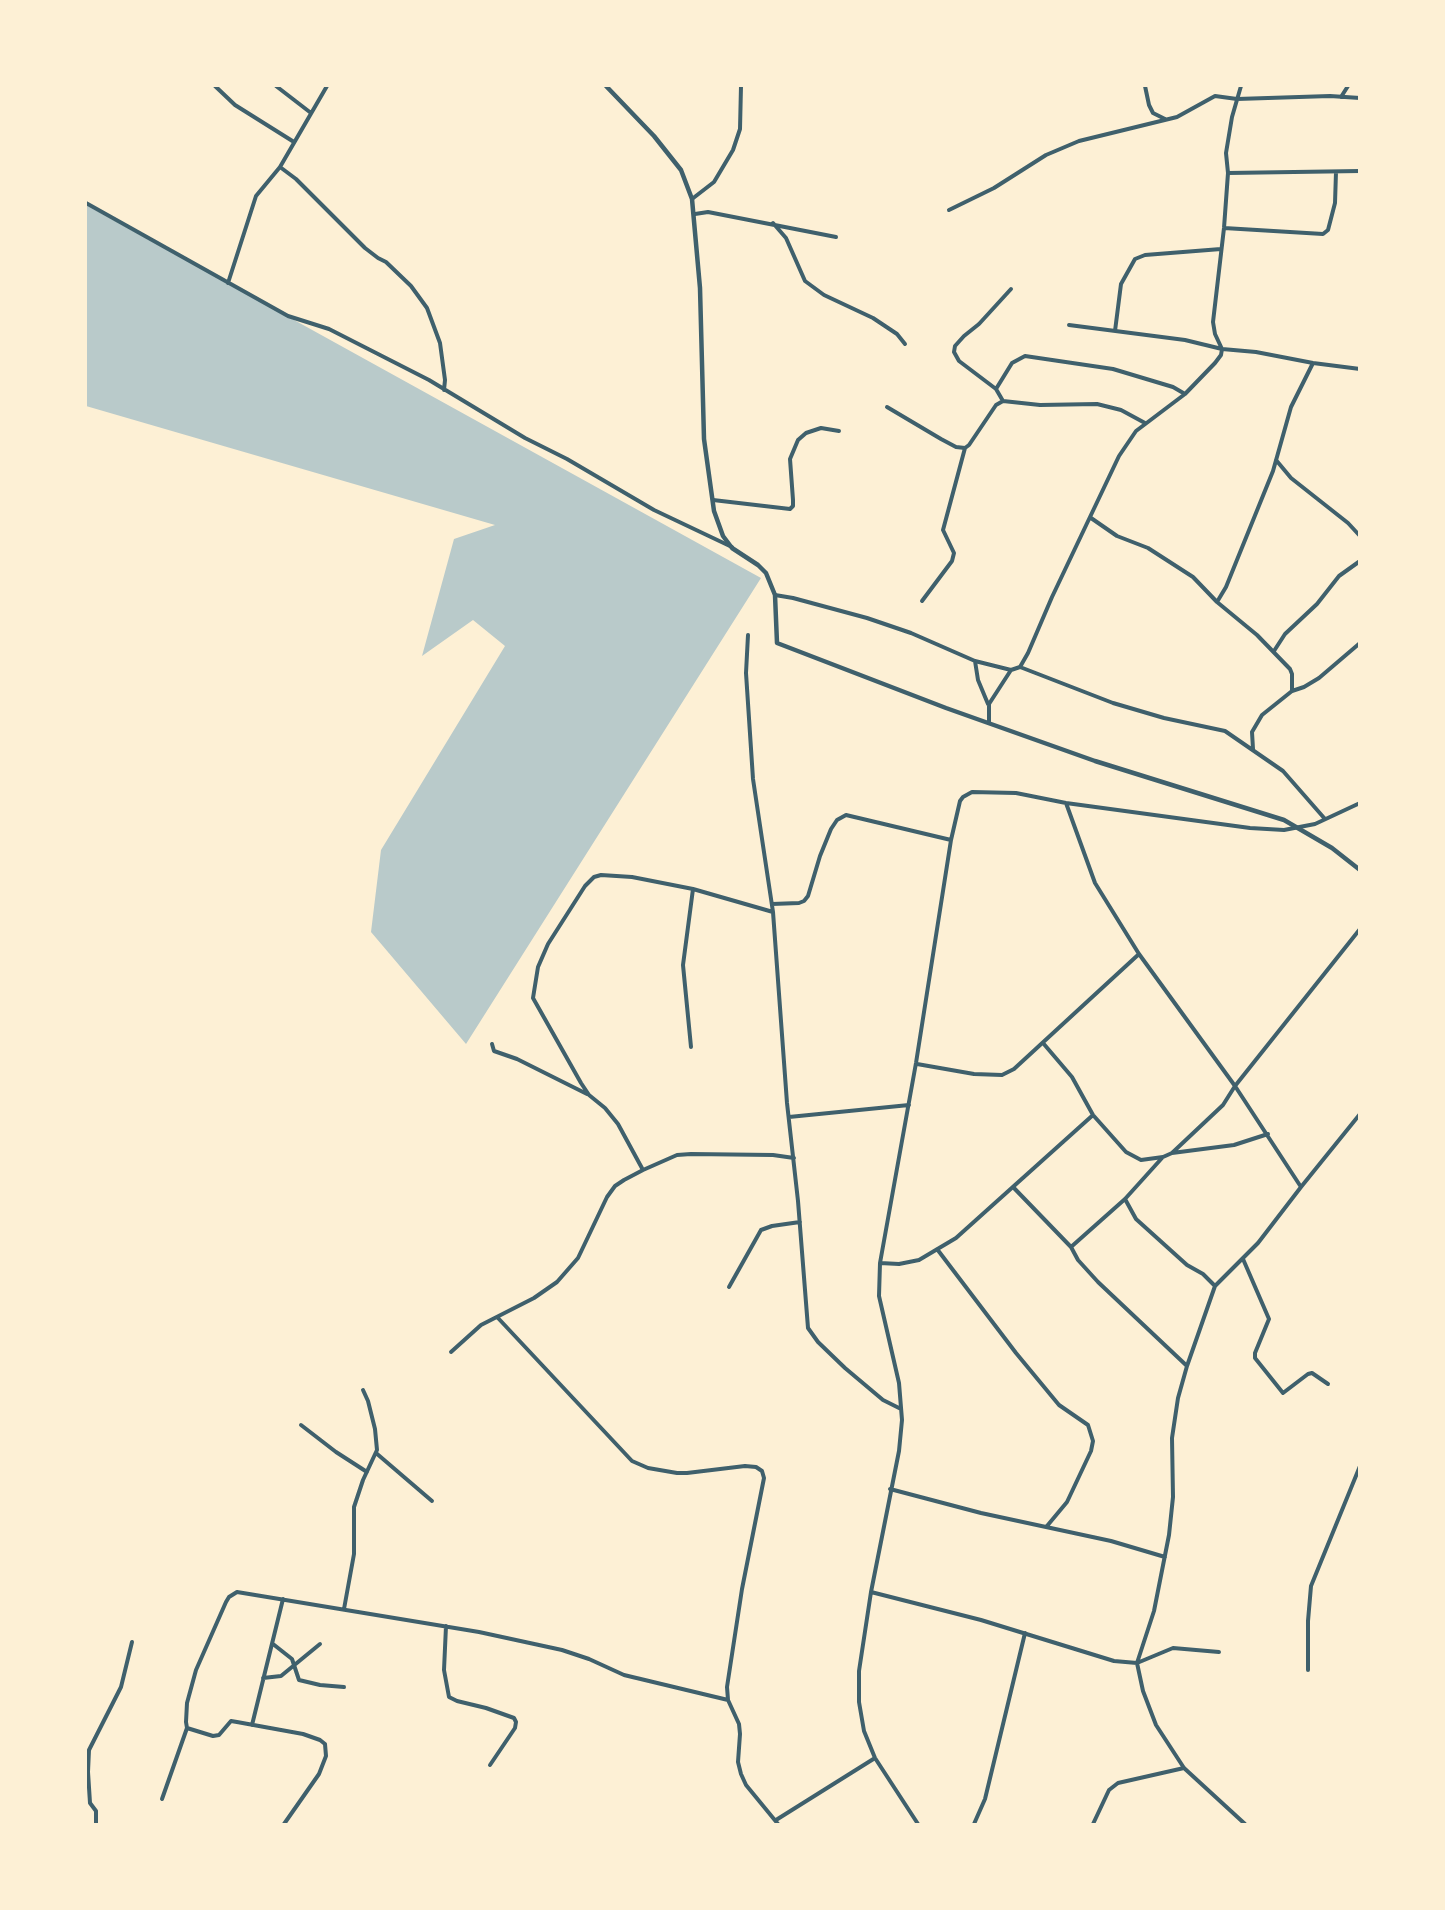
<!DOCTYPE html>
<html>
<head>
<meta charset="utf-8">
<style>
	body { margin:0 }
	#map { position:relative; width:1445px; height:1910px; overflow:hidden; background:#fdf0d5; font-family:"Roboto Serif",serif }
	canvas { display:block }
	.frame { position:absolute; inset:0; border:87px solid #fdf0d5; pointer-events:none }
</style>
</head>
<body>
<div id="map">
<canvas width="1445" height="1910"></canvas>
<div class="frame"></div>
</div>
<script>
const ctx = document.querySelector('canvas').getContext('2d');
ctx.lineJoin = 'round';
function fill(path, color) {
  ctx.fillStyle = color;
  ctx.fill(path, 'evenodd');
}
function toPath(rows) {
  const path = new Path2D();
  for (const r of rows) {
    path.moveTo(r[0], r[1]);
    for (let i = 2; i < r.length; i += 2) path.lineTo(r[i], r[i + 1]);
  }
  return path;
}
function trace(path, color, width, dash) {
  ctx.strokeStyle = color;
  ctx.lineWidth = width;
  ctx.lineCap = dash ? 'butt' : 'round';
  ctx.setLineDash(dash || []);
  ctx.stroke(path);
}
fill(toPath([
	[86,205,761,578,466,1044,371,932,381,850,505,646,473,620,422,656,454,539,495,525,86,406]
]), '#b9caca');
trace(toPath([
	[215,86,235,105,294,142],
	[276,86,311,113],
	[1145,86,1149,105,1153,113,1165,119],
	[1341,97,1348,86],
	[280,167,296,179,365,248,378,258,386,262,411,286,427,308,440,343,445,380,444,390],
	[1228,173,1360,171],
	[692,199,714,182,733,150,740,129,741,86],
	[86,203,288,316,329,329,429,380,525,438,567,459,654,510,732,547],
	[949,210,994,188,1046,155,1079,141,1177,117,1215,96,1237,99,1330,96,1360,98],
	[695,214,708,212,836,237],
	[773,223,786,238,805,281,824,295,873,318,897,334,905,344],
	[1224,228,1323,234,1328,230,1335,203,1336,172],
	[228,283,256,196,280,167,327,86],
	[1069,325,1185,340,1222,349,1256,352,1313,363,1360,369],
	[1115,331,1121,284,1135,259,1145,255,1221,249],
	[996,389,959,361,954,352,955,346,964,336,979,324,1011,289],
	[1003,401,996,389,1012,363,1025,356,1113,369,1173,387,1185,394],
	[887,407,941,439,956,447,965,448,969,445,996,405,1003,401,1040,405,1097,404,1121,410,1145,423],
	[1276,460,1291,478,1348,523,1360,536],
	[713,500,790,509,793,506,793,500,790,459,798,440,806,433,821,428,839,431],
	[1091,518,1117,536,1148,548,1193,577,1217,602,1257,635,1290,669,1292,674,1292,691],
	[775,595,793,598,867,618,911,633,975,661,1011,670,1020,667,1028,653,1052,597,1119,456,1136,431,1185,394,1215,363,1221,355,1222,349,1215,334,1213,322,1224,228,1228,173,1226,153,1232,117,1241,86],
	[922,601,952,561,954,553,943,530,965,448],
	[1217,602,1226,587,1273,471,1291,407,1313,363],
	[748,635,746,673,753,779,773,912,787,1103,798,1201,808,1328,818,1342,845,1368,883,1400,901,1409],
	[1274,651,1285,634,1317,604,1339,576,1360,561],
	[975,661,978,680,988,704],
	[1020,667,1113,703,1164,718,1225,731,1283,771,1325,819],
	[989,723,989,704,1011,670],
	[1253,749,1252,732,1262,715,1292,691,1304,687,1319,678,1360,643],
	[1066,803,1095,883,1139,954,1235,1086,1301,1187],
	[772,904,799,903,804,901,808,896,820,856,831,829,837,820,846,815,951,840],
	[1043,1043,1072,1077,1093,1115,1126,1152,1141,1160,1163,1157,1172,1153,1223,1105,1235,1086,1360,929],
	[492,1044,494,1051,517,1059,587,1094],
	[691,1047,683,965,693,889],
	[917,1064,974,1074,1002,1075,1014,1069,1139,954],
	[789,1117,909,1105],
	[1172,1153,1234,1145,1268,1134],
	[643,1170,618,1124,605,1108,589,1095,581,1083,533,998,538,967,548,944,585,886,594,877,601,875,632,877,693,889,773,912],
	[1013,1187,1071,1247,1078,1260,1098,1282,1187,1366],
	[1125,1199,1136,1219,1187,1265,1203,1274,1215,1286],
	[1071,1247,1125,1199,1162,1158],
	[937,1249,1016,1353,1059,1405,1088,1425,1093,1441,1091,1451,1067,1502,1047,1526],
	[1243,1259,1269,1319,1255,1353,1255,1358,1283,1393,1308,1374,1312,1373,1328,1384],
	[880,1263,899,1264,919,1260,956,1238,1093,1115],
	[729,1287,761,1230,772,1226,800,1222],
	[498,1318,632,1461,648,1468,677,1473,687,1473,745,1466,756,1467,762,1471,764,1478,742,1589,727,1687,728,1700,739,1724,740,1734,738,1762,741,1774,746,1785,778,1824],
	[451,1352,481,1325,534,1298,557,1282,578,1258,607,1197,615,1186,624,1180,643,1170,677,1155,691,1154,773,1155,794,1158],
	[301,1425,336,1452,367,1472],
	[376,1453,432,1501],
	[890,1489,981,1513,1111,1541,1165,1557],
	[871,1592,981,1620,1114,1661,1137,1663,1173,1648,1219,1652],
	[344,1609,354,1554,354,1507,363,1480,377,1450,375,1429,368,1401,363,1390],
	[446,1626,444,1670,449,1697,457,1701,486,1708,514,1718,516,1722,515,1728,490,1765],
	[273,1644,292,1659,299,1680,320,1685,344,1687],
	[1308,1670,1308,1621,1311,1586,1360,1466],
	[263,1678,281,1676,320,1644],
	[252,1725,283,1599],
	[162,1799,187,1728],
	[776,1820,875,1758],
	[96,1824,96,1811,90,1803,88,1772,89,1750,121,1687,132,1642],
	[284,1824,319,1774,326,1756,325,1744,320,1740,303,1734,237,1722,231,1721,219,1735,213,1736,187,1728,186,1722,187,1703,196,1670,226,1602,229,1597,237,1592,479,1632,562,1650,589,1659,624,1675,728,1700],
	[918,1824,875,1758,864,1731,859,1702,859,1671,871,1592,899,1451,902,1420,899,1383,879,1296,880,1263,916,1063,951,840,960,801,963,797,972,792,1016,793,1066,803,1250,828,1284,830,1315,824,1360,803],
	[974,1824,985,1799,1025,1633],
	[1093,1824,1109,1790,1118,1783,1184,1768],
	[1245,1824,1184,1768,1156,1725,1143,1691,1137,1663,1154,1611,1169,1535,1173,1497,1172,1438,1178,1398,1187,1366,1215,1286,1258,1243,1301,1187,1360,1114]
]), '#3f606c', 4);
trace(toPath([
	[606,86,654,136,681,170,692,199,700,288,704,439,714,511,723,536,732,548,758,565,766,573,775,595,777,643,946,708,1095,761,1284,820,1332,848,1360,870]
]), '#3f606c', 4.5);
</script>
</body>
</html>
